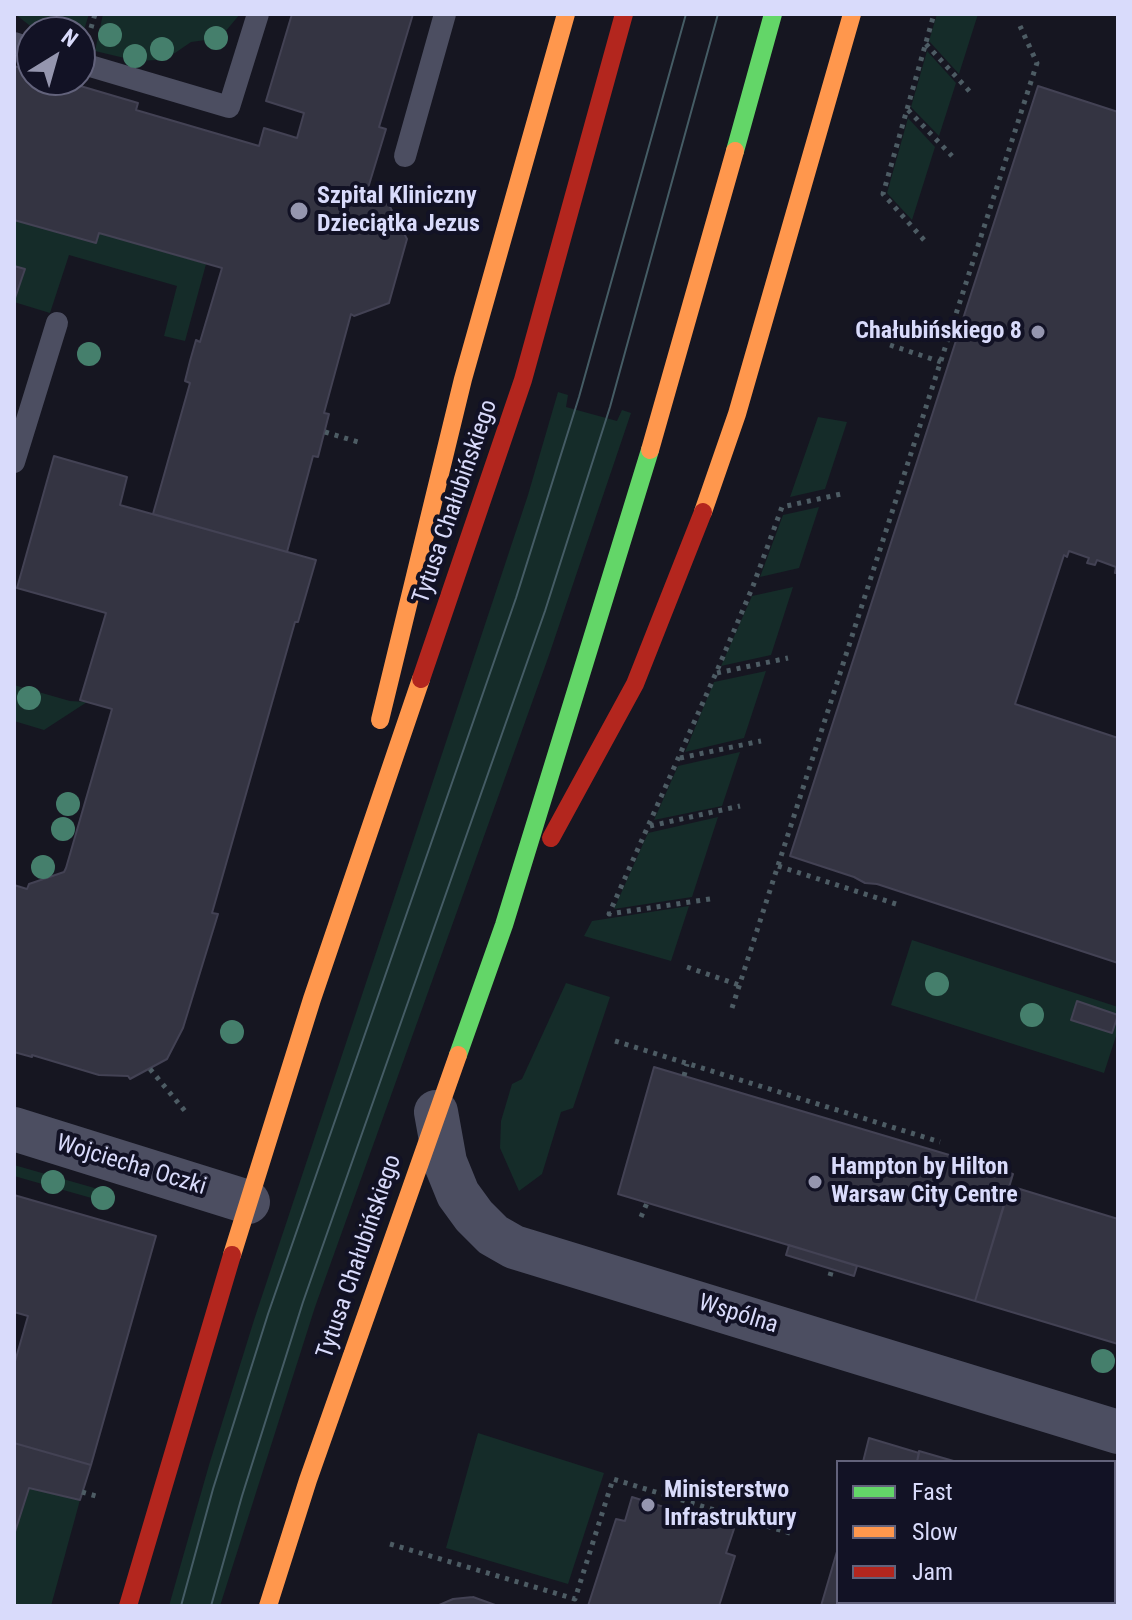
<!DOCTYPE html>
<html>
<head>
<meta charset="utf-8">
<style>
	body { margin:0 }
	#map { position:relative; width:1132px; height:1620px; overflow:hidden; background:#161621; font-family:"Roboto Condensed",sans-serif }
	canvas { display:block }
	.frame { position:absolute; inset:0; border:16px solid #d9dbfb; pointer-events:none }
	.legend { position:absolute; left:836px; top:1460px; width:280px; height:144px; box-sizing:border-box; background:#121225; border:2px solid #62627b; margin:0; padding:10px 14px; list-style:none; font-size:24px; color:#d9dbfb }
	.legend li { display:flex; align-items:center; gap:16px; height:40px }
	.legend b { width:40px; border:2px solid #62627b }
	.north { position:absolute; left:16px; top:16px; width:80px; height:80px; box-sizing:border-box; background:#121225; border:2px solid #62627b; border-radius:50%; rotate:37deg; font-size:22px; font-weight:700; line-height:32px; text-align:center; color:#d9dbfb }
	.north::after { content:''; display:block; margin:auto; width:28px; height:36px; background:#9596af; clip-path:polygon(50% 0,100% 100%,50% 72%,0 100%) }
</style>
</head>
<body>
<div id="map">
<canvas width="1132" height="1620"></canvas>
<div class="frame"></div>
<ul class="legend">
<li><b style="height:10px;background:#63d668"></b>Fast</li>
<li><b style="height:10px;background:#ff974d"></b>Slow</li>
<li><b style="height:10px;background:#b3261e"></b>Jam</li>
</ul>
<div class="north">N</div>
</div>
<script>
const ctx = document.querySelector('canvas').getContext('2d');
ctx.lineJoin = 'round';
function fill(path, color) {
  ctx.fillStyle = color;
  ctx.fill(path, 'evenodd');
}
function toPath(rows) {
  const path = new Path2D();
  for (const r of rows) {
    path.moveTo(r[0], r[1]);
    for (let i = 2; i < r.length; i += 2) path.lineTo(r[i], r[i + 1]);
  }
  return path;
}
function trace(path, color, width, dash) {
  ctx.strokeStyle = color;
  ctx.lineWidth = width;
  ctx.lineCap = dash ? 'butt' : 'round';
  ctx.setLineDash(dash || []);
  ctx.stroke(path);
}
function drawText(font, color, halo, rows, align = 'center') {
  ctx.font = font + ' "Roboto Condensed",sans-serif';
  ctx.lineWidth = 8;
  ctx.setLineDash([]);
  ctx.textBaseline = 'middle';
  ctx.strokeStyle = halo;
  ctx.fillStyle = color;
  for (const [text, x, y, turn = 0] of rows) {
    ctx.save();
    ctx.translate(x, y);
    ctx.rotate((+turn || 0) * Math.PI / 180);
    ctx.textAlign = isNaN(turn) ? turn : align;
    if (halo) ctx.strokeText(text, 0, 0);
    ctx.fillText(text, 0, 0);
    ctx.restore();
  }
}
fill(toPath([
	[15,14,89,14,83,33,38,32],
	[103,14,240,14,225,32,213,39,191,42,175,53,157,60,137,61,95,51],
	[937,14,978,14,959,74,929,41],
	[927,51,956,83,939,136,911,107],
	[908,118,935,147,912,220,887,193],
	[14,220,96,243,99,233,206,264,185,341,164,336,177,286,69,255,50,313,14,302,25,269,14,266],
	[558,392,568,395,566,407,617,421,622,410,631,413,548,658,315,1307,220,1606,169,1606,209,1465,254,1320,528,495],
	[818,417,847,422,825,489,790,497],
	[819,507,799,568,760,577,783,515],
	[793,587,771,655,721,666,752,596],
	[766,671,744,738,685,752,714,682],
	[14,685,70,701,87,702,44,730,14,721],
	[740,752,722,806,654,820,678,766],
	[718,817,692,897,614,909,648,833],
	[689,906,671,961,584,936,592,921],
	[912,940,1118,1007,1118,1030,1104,1073,891,1005],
	[566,983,610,997,573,1108,561,1112,542,1174,519,1191,500,1148,501,1121,512,1084,522,1079],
	[14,1165,112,1193,109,1203,14,1176],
	[478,1433,604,1473,568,1584,446,1548],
	[29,1488,80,1500,51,1606,14,1606,14,1535]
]), '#152c29');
const building = toPath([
	[292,14,413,14,379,127,386,129,365,198,389,205,407,239,389,303,354,316,351,314,324,413,329,414,318,457,313,456,287,552,153,514,190,383,185,381,190,361,196,340,200,342,222,268,99,233,96,243,14,220,14,66,32,72,32,80,60,80,138,103,136,110,259,146,264,128,297,138,304,113,266,101,292,14],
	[1038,86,1118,112,1118,573,1115,573,1116,567,1097,560,1095,565,1087,563,1089,558,1069,551,1067,557,1064,555,1015,704,1118,738,1118,963,877,884,865,883,854,877,790,856,1038,86],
	[14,266,25,269,14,301,14,266],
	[54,456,127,477,120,505,316,560,298,622,295,622,212,913,218,914,183,1028,167,1059,130,1079,128,1076,99,1075,32,1055,32,1057,14,1052,14,885,27,889,29,884,64,872,66,868,112,709,80,700,106,613,17,588,54,456],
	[1077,1001,1118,1015,1112,1033,1071,1020,1077,1001],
	[654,1067,1013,1174,975,1301,618,1194,654,1067],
	[1010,1186,1118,1219,1118,1344,975,1301,1010,1186],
	[14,1195,156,1236,91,1465,14,1443,14,1365,28,1316,14,1312,14,1195],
	[789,1245,857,1266,854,1276,786,1255,789,1245],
	[869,1438,919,1453,917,1462,863,1462,869,1438],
	[14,1443,91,1465,80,1500,29,1488,14,1535,14,1443],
	[919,1451,957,1462,917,1462,919,1451],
	[632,1497,734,1529,726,1553,735,1556,719,1606,588,1606,616,1519,625,1521,632,1497],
	[1114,1511,1118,1512,1118,1598,1114,1597,1114,1511],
	[838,1548,838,1602,878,1602,876,1606,821,1606,838,1548],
	[473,1597,498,1606,437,1606,453,1599,473,1597],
	[1114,1597,1118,1598,1118,1606,1008,1606,1009,1602,1114,1602,1114,1597],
	[878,1602,950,1602,949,1606,876,1606,878,1602]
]);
fill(building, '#343442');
trace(building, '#434254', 2);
trace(toPath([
	[91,28,95,14],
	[926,44,972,94],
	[908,110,952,156],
	[924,240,883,194,934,14],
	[890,345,941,362],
	[325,432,358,442],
	[717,673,788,658],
	[680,758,761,741],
	[650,826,740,806],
	[778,866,896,904],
	[710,899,609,914,716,673,753,586,782,507,841,494],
	[687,967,739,985],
	[732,1008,1037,63,1020,26],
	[615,1041,940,1142],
	[150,1069,185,1111],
	[684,1076,687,1064],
	[641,1217,647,1203],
	[830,1276,832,1269],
	[82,1492,96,1496],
	[390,1544,575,1599,613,1479,793,1534]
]), '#4d5c64', 5, [4, 6]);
trace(toPath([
	[14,43,32,49],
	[80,63,229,107,258,14],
	[405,156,445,14],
	[14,462,57,323]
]), '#4c4e61', 22);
trace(toPath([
	[436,1112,445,1162,458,1194,474,1216,493,1235,514,1247,1118,1432],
	[14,1129,248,1202]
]), '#4c4e61', 44);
trace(toPath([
	[735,151,773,14],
	[458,1055,504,925,650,450]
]), '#63d668', 18);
trace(toPath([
	[650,450,735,151],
	[703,512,737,414,852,14],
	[380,720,463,379,566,14],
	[232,1255,312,999,421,679],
	[268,1606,308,1480,458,1055]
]), '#ff974d', 18);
trace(toPath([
	[421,679,523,380,624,14],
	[551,838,635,684,703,512],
	[128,1606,232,1255]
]), '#b3261e', 18);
trace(toPath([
	[181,1606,213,1489,268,1314,516,598,579,397,686,14],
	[211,1606,242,1496,303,1302,545,611,610,407,718,14]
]), '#455c65', 2);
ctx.fillStyle = '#457f6c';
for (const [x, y] of [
	[110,35],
	[216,38],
	[162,49],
	[135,56],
	[89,354],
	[29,698],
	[68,804],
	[63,829],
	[43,867],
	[937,984],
	[1032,1015],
	[232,1032],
	[53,1182],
	[103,1198],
	[1103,1361]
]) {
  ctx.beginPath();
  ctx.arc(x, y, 12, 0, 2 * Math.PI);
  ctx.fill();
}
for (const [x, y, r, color] of [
	[299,211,10,"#9596af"],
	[1038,332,8,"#9596af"],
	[815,1182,8,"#9596af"],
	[648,1505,8,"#9596af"]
]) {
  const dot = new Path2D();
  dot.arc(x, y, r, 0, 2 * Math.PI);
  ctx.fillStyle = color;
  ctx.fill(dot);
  trace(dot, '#121225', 3);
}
drawText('bold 24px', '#d9dbfb', '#121225', [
	["Szpital Kliniczny",317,197],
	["Dzieciątka Jezus",317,225],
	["Chałubińskiego 8",1022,332,"right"],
	["Hampton by Hilton",831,1168],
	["Warsaw City Centre",831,1196],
	["Ministerstwo",664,1491],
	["Infrastruktury",664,1519]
], 'left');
drawText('24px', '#d9dbfb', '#121225', [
	["Tytusa Chałubińskiego",456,502,-71],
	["Wojciecha Oczki",131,1166,17],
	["Tytusa Chałubińskiego",360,1257,-71],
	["Wspólna",738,1315,17]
]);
</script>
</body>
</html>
